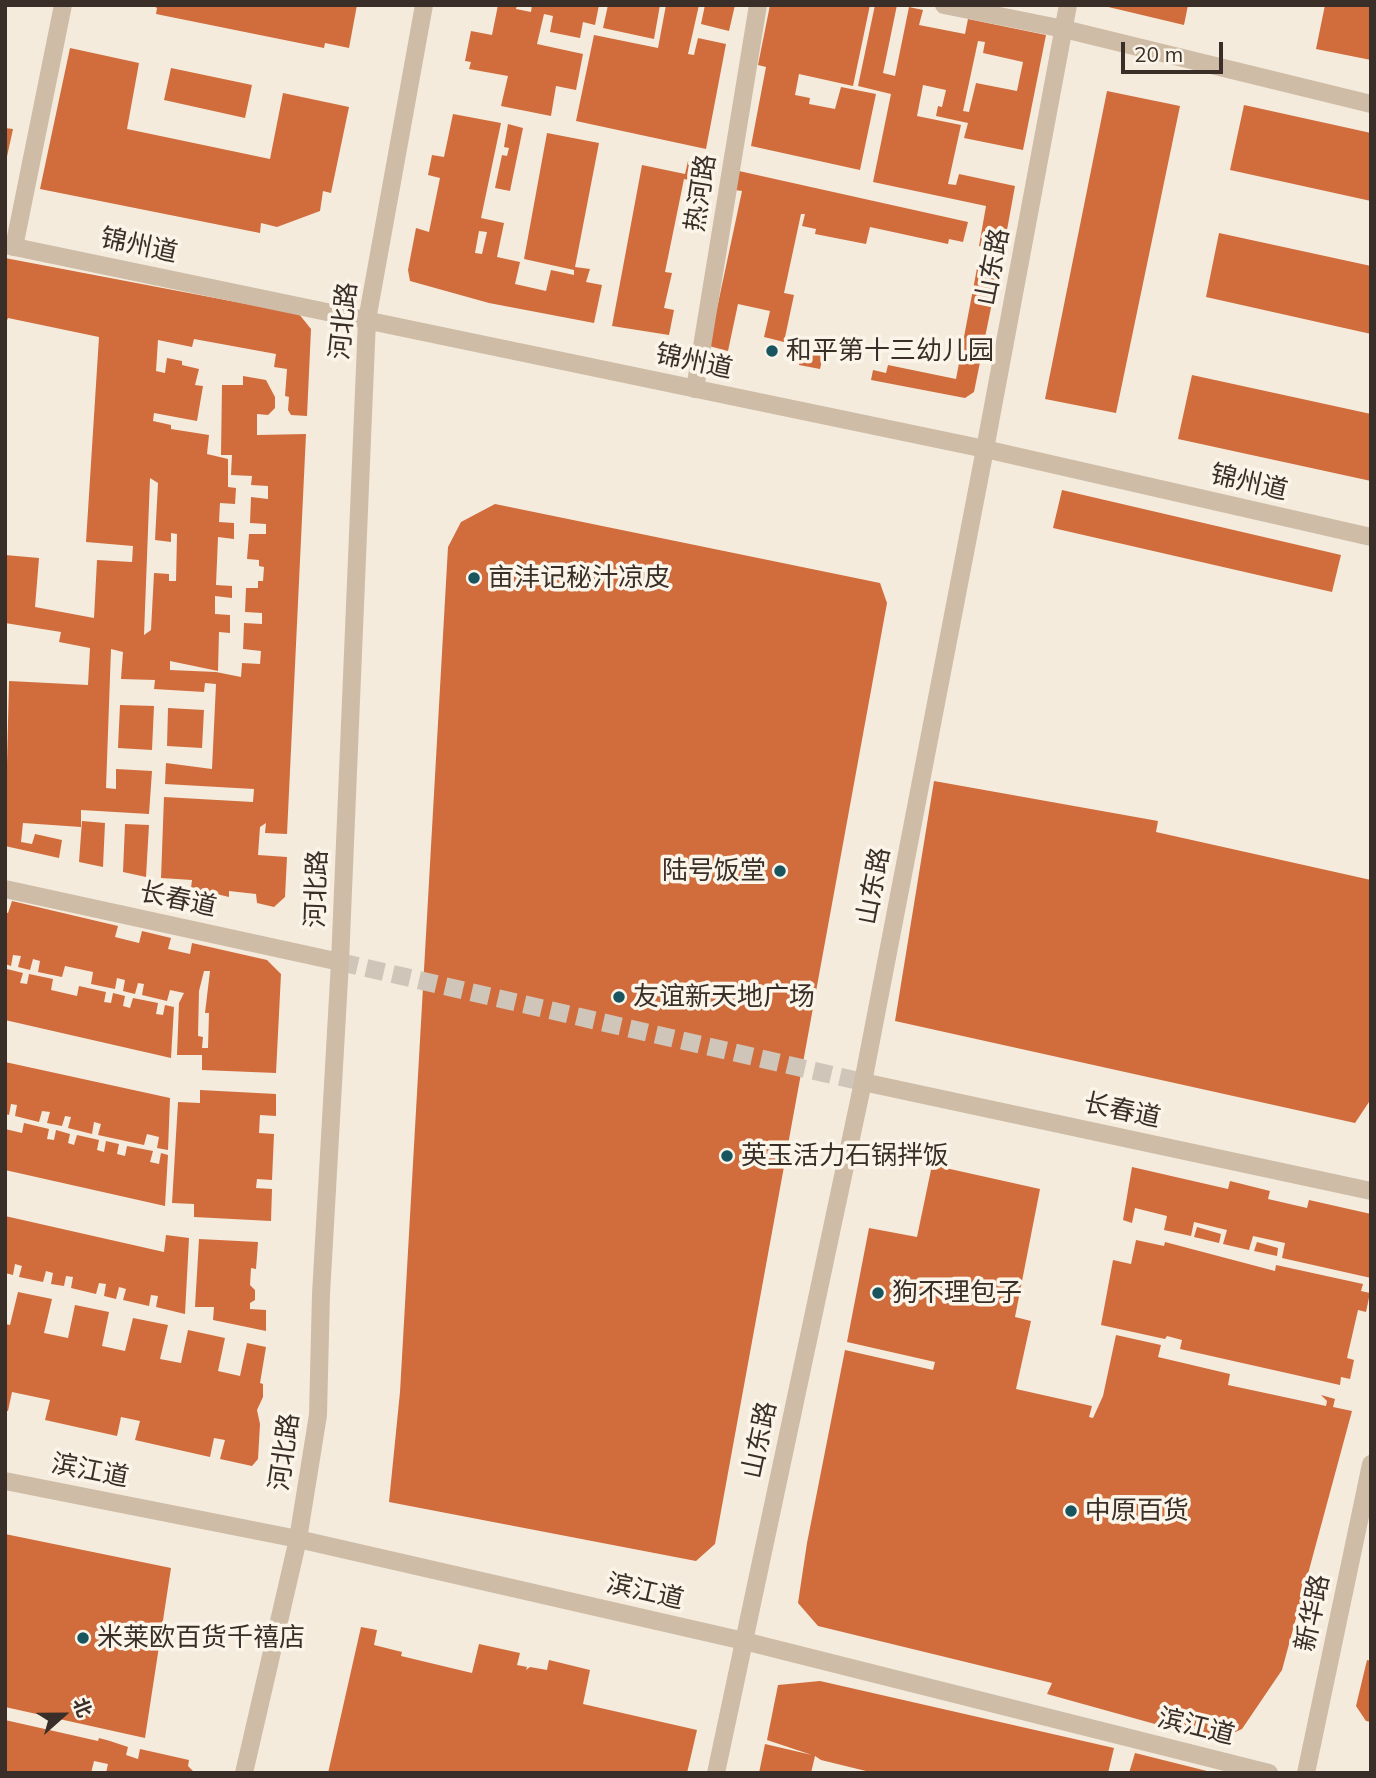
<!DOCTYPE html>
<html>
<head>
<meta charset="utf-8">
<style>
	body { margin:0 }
	#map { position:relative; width:1376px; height:1778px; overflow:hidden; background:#f4ebdc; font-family:Mulish,"Noto Sans SC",sans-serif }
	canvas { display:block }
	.frame { position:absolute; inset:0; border:7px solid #3a2f28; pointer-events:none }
	.north { position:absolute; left:28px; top:1680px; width:70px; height:70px; -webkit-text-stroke:5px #fbf4e9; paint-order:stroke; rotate:69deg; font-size:19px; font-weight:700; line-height:28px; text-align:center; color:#3a2f28 }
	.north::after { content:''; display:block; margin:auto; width:24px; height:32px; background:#3a2f28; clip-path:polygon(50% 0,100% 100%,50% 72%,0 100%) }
	.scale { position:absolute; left:1121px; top:42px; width:102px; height:32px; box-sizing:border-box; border:4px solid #3a2f28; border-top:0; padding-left:9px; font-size:21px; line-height:24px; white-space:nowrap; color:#3a2f28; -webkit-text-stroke:5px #fbf4e9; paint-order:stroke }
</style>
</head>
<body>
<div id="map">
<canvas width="1376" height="1778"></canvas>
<div class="frame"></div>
<div class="north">北</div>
<div class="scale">20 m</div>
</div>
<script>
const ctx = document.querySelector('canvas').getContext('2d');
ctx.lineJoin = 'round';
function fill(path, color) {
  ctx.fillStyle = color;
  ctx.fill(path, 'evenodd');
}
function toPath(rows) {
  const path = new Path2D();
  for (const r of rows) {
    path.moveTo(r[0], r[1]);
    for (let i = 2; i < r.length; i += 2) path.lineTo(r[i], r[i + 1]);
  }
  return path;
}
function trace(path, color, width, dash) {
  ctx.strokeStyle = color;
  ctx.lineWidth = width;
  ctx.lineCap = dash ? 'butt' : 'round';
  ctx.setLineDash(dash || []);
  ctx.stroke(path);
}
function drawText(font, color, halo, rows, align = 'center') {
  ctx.font = font + ' Mulish,"Noto Sans SC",sans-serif';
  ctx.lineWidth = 7;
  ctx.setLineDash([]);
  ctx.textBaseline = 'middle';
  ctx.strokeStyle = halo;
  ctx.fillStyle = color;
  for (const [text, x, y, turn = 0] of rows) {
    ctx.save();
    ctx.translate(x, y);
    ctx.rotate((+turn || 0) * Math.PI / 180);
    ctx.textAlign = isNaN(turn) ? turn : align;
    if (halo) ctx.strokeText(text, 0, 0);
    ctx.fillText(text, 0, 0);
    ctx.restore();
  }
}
fill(toPath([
	[152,5,357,5,349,48,325,43,324,48,156,14,157,8],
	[498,5,517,5,516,9,531,12,532,5,599,5,595,25,583,22,580,38,550,32,553,16,544,14,537,44,583,54,576,90,556,86,551,116,501,106,508,76,469,69,471,62,465,61,471,31,492,35],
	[608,5,660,5,654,39,603,28],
	[666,5,699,5,688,54,694,55,698,38,726,44,706,149,576,121,594,35,658,48],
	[705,5,735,5,729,31,701,24],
	[770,5,870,5,853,86,799,74,795,95,810,98,809,104,835,109,841,87,876,94,860,170,751,146,766,67,758,65],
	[875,5,897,5,883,73,895,76,909,7,923,10,919,25,965,34,968,19,1046,35,1023,150,964,138,968,123,936,116,938,106,942,107,946,90,923,85,917,116,961,125,948,184,956,185,959,174,1015,186,1007,230,1000,229,995,250,979,246,986,206,873,182,891,94,858,86],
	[978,41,985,42,983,53,1023,62,1017,91,976,83,969,112,963,111],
	[1100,5,1188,5,1184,25],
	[1325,5,1371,5,1371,60,1316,49],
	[70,48,139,63,127,129,270,159,283,93,349,107,331,193,323,191,320,211,277,227,261,223,260,233,40,189],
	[171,68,252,85,245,118,164,100],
	[1107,91,1180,106,1116,413,1045,399],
	[1244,105,1371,133,1371,201,1230,170],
	[453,114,501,123,481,218,504,223,497,257,520,262,515,284,546,291,551,270,574,275,574,270,524,259,547,133,599,143,575,267,590,269,586,282,602,285,594,323,489,303,410,281,408,270,416,228,429,232,440,178,428,175,432,155,444,157],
	[479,231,487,232,482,254,475,253],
	[508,124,523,128,510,191,495,188,502,155,507,156,509,148,504,147],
	[5,128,13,129,6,161,5,161],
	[688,161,703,165,699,182,684,179,665,272,672,273,664,308,674,310,669,335,612,326,642,165,685,174],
	[739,171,968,222,963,242,949,239,948,244,870,227,866,244,815,234,816,229,802,226,805,214,801,214,784,293,794,295,784,342,764,337,770,311,738,304,728,351,709,346,742,191,735,190],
	[1219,233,1371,266,1371,334,1206,297],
	[5,258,299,314,311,329,307,416,291,415,288,410,289,397,285,396,287,369,274,367,276,354,194,339,192,347,158,340,156,371,165,373,167,358,182,361,182,365,199,369,195,385,203,386,197,421,154,413,153,421,171,425,171,429,209,435,207,454,228,459,228,487,236,488,235,504,220,503,219,522,234,523,234,539,218,537,216,585,232,586,232,598,215,596,215,614,230,615,230,633,219,632,218,671,170,661,170,670,216,672,241,677,242,663,260,664,261,651,243,649,244,623,262,624,262,613,245,612,246,588,258,588,258,581,263,581,264,567,259,566,259,560,247,559,249,534,266,534,266,524,250,523,251,497,268,499,268,486,251,485,252,476,231,475,232,455,221,455,222,385,243,385,243,376,266,380,275,397,275,408,268,415,257,414,257,435,306,434,287,834,265,833,266,823,260,827,258,855,287,857,285,897,274,907,257,903,256,894,229,891,229,897,191,888,192,880,161,878,164,797,253,802,254,789,165,784,166,763,212,769,216,684,205,683,204,692,154,689,155,680,121,679,123,652,111,649,106,788,116,789,116,769,152,771,149,814,81,810,81,827,23,823,21,842,32,844,35,834,62,840,59,858,5,846,9,681,88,685,90,648,59,642,61,632,5,623,5,555,39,558,35,607,94,618,97,560,132,562,133,546,86,542,99,337,8,318,5,325],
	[150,478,158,483,155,540,171,542,171,533,177,534,176,581,169,581,169,574,154,573,151,630,144,635],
	[978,263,999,268,974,392,965,398,871,380,873,370,886,373,888,365,956,379],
	[801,352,823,356,820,369,799,365],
	[1192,375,1371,414,1371,481,1178,439],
	[1062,490,1341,555,1332,592,1053,528],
	[495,504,880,583,887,603,715,1544,696,1561,389,1502,400,1392,448,547,461,522],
	[120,705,154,706,152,750,118,748],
	[168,708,204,710,202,748,167,746],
	[934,781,1158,821,1156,832,1371,880,1371,1099,1355,1123,895,1021],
	[82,821,105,823,103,867,79,862],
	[125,824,149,825,146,877,123,872],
	[12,901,118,926,115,937,139,943,142,931,171,938,168,949,190,954,192,943,267,960,281,974,276,1073,202,1070,202,1055,177,1055,179,1003,184,993,170,990,167,1001,142,995,144,984,138,983,135,994,123,991,125,980,117,978,115,989,91,984,93,972,65,966,62,977,38,972,40,961,33,959,30,970,18,967,21,956,13,955,11,966,5,964,5,912,8,913],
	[204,971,210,971,205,1013,209,1013,208,1048,202,1048,203,1037,198,1036,199,991],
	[7,969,23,973,20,983,27,984,29,974,53,979,51,990,77,996,79,986,106,992,104,1002,111,1003,113,993,125,996,123,1006,130,1008,133,998,158,1003,156,1014,163,1015,165,1005,174,1007,171,1058,5,1020],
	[5,1062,170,1098,168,1150,157,1148,159,1137,147,1134,144,1145,98,1135,101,1124,94,1122,92,1134,68,1128,71,1117,65,1116,62,1126,47,1123,50,1112,42,1111,39,1122,15,1116,17,1105,11,1104,9,1115,5,1114],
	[200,1090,276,1094,276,1116,260,1115,259,1133,274,1134,272,1180,257,1179,256,1188,272,1189,271,1221,194,1217,194,1204,172,1203,178,1102,200,1103],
	[24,1123,49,1129,47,1139,54,1140,56,1130,70,1134,68,1143,74,1145,77,1135,99,1140,97,1150,104,1152,106,1141,119,1144,117,1154,125,1156,127,1146,153,1151,150,1162,159,1164,161,1153,168,1155,165,1206,5,1170,5,1129,22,1133],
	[932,1165,1040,1189,1015,1317,1031,1321,1016,1389,1092,1406,1089,1417,1093,1418,1103,1396,1116,1335,1161,1345,1158,1357,1230,1374,1228,1385,1326,1406,1327,1401,1321,1395,1335,1399,1333,1407,1352,1411,1282,1670,1242,1729,1216,1741,1047,1694,1052,1683,818,1626,798,1603,807,1543,845,1350,933,1370,935,1362,847,1342,869,1228,917,1237],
	[1132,1167,1228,1189,1230,1181,1270,1191,1268,1199,1307,1208,1309,1200,1371,1214,1371,1278,1282,1258,1285,1243,1253,1236,1249,1250,1223,1244,1227,1230,1194,1222,1191,1236,1164,1230,1167,1216,1135,1208,1132,1223,1123,1220],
	[5,1216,164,1252,166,1235,189,1238,185,1314,156,1307,158,1296,151,1295,149,1306,123,1300,126,1289,119,1287,116,1299,104,1296,106,1284,99,1283,96,1294,71,1288,73,1277,66,1276,64,1286,51,1284,53,1273,46,1271,43,1282,19,1277,22,1266,15,1264,13,1275,5,1273],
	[1197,1227,1221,1234,1219,1243,1194,1237],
	[199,1239,258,1242,256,1269,251,1268,250,1285,255,1290,255,1300,250,1303,250,1309,266,1310,266,1331,213,1320,214,1307,195,1307],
	[1136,1240,1164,1246,1165,1242,1275,1271,1276,1265,1363,1284,1361,1291,1370,1293,1366,1312,1358,1310,1347,1358,1354,1360,1350,1379,1341,1377,1340,1385,1180,1349,1182,1340,1167,1336,1165,1339,1101,1325,1113,1260,1131,1264],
	[1257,1242,1278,1248,1277,1256,1254,1251],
	[18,1292,52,1299,44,1333,68,1338,75,1305,109,1312,102,1346,125,1351,133,1318,168,1325,160,1359,181,1363,188,1330,225,1338,218,1371,240,1376,247,1343,266,1347,260,1383,263,1384,263,1397,257,1410,260,1424,258,1459,252,1466,220,1459,225,1440,214,1438,210,1457,135,1440,140,1421,121,1417,117,1436,45,1420,50,1400,12,1392,8,1411,5,1411,5,1324,10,1325],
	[5,1534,171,1568,145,1738,5,1707],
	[361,1627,377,1630,374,1645,402,1652,401,1656,472,1673,479,1644,520,1653,517,1665,527,1667,526,1670,530,1667,547,1670,549,1660,590,1670,583,1704,697,1730,687,1773,328,1773],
	[1367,1660,1371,1661,1371,1722,1366,1721,1356,1706],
	[820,1681,1114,1748,1108,1773,874,1773,821,1760,815,1756,811,1773,759,1773,765,1744,812,1755,767,1740,778,1685],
	[5,1720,98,1741,99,1738,110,1741,128,1747,126,1755,138,1759,140,1749,189,1760,188,1766,195,1773,106,1773,108,1764,94,1761,91,1773,5,1773],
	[1135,1753,1211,1772,1210,1773,1129,1773]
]), '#d16d3d');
trace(toPath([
	[340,962,863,1082]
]), '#cfc5b8', 18, [18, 9]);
trace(toPath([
	[5,1481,298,1539,744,1641,1269,1773],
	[716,1773,863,1082]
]), '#cebca6', 18);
trace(toPath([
	[944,5,1064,29,1371,104],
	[14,247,63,5],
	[695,389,758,5],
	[863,1082,985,449]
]), '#cebca6', 18);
trace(toPath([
	[5,245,985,449,1371,537],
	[985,449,1068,5],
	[5,889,340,962],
	[863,1082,1371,1191],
	[244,1773,298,1539,318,1415,321,1294,340,962,367,320,424,5],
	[1306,1773,1371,1464]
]), '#cebca6', 18);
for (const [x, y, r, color] of [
	[772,351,7,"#19555f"],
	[474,578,7,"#19555f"],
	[780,871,7,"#19555f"],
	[619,997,7,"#19555f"],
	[727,1156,7,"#19555f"],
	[878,1293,7,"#19555f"],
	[1071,1511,7,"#19555f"],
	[83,1638,7,"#19555f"]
]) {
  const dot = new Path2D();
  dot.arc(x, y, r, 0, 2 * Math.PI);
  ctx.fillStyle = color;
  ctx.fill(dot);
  trace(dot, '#fbf4e9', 2.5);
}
drawText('26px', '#3a2f28', '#fbf4e9', [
	["热河路",701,193,-81],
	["锦州道",139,246,12],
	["山东路",993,267,-79],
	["河北路",344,321,-84],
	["锦州道",694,362,12],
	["锦州道",1249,483,13],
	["山东路",874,886,-79],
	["河北路",317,889,-88],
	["长春道",178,900,12],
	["长春道",1122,1111,12],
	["山东路",760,1440,-78],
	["河北路",285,1452,-82],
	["滨江道",90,1471,11],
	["滨江道",645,1592,13],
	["新华路",1313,1613,-78],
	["滨江道",1196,1727,14]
]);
drawText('26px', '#3a2f28', '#fbf4e9', [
	["和平第十三幼儿园",786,351],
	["亩沣记秘汁凉皮",488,578],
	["陆号饭堂",766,871,"right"],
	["友谊新天地广场",633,997],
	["英玉活力石锅拌饭",741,1156],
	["狗不理包子",892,1293],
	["中原百货",1085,1511],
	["米莱欧百货千禧店",97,1638]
], 'left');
</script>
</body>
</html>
